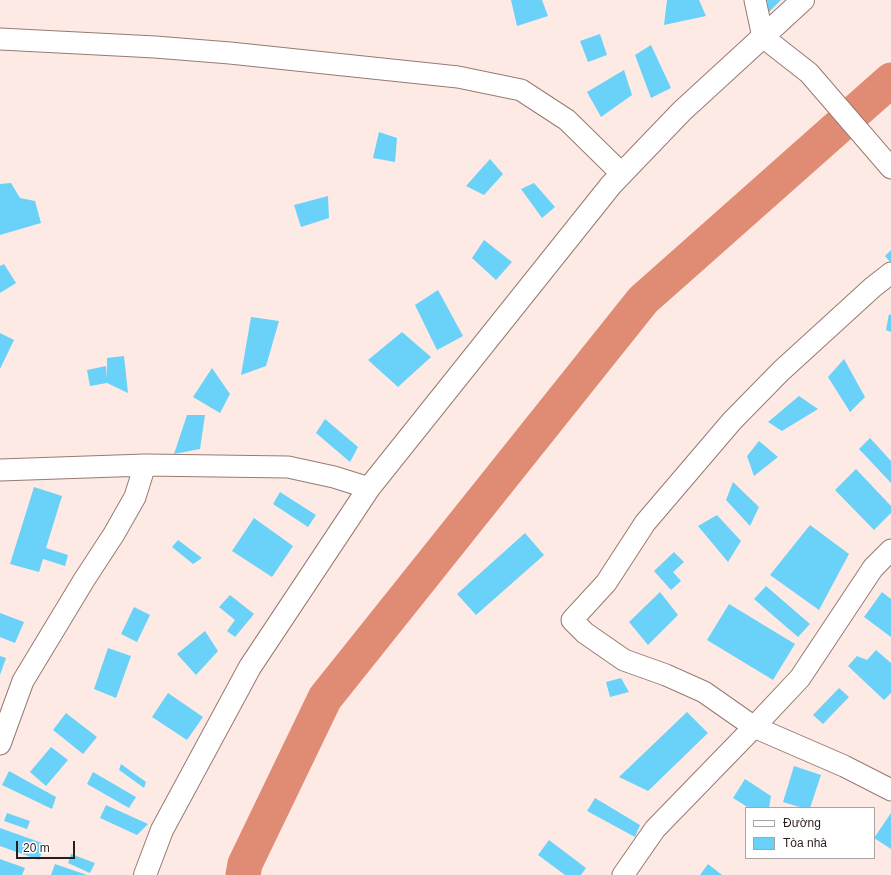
<!DOCTYPE html>
<html>
<head>
<meta charset="utf-8">
<style>
	body { margin:0 }
	#map { position:relative; width:891px; height:875px; overflow:hidden; background:#feeae4; font-family:Helvetica,sans-serif }
	canvas { display:block }
	.legend { position:absolute; left:745px; top:807px; width:130px; height:52px; box-sizing:border-box; background:#fff; border:1px solid #aaa5a4; margin:0; padding:5px 7px; list-style:none; font-size:12px; color:#2a1e1b }
	.legend li { display:flex; align-items:center; gap:8px; height:20px }
	.legend b { width:20px; border:1px solid #aaa5a4 }
	.scale { position:absolute; left:16px; top:841px; width:59px; height:18px; box-sizing:border-box; border:2px solid #2a1e1b; border-top:0; padding-left:5px; font-size:12px; line-height:14px; white-space:nowrap; color:#2a1e1b; -webkit-text-stroke:3px #fff; paint-order:stroke }
</style>
</head>
<body>
<div id="map">
<canvas width="891" height="875"></canvas>
<ul class="legend">
<li><b style="height:5px;background:#fff"></b>Đường</li>
<li><b style="height:11px;background:#6ad1f8"></b>Tòa nhà</li>
</ul>
<div class="scale">20 m</div>
</div>
<script>
const ctx = document.querySelector('canvas').getContext('2d');
ctx.lineJoin = 'round';
function toPath(rows) {
  const path = new Path2D();
  for (const r of rows) {
    path.moveTo(r[0], r[1]);
    for (let i = 2; i < r.length; i += 2) path.lineTo(r[i], r[i + 1]);
  }
  return path;
}
function trace(path, color, width, dash) {
  ctx.strokeStyle = color;
  ctx.lineWidth = width;
  ctx.lineCap = dash ? 'butt' : 'round';
  ctx.setLineDash(dash || []);
  ctx.stroke(path);
}
function fill(path, color) {
  ctx.fillStyle = color;
  ctx.fill(path, 'evenodd');
}
trace(toPath([
	[243,875,245,864,325,698,643,300,891,80]
]), '#e08b73', 35);
fill(toPath([
	[511,0,542,0,548,16,517,26],
	[667,0,699,0,706,16,664,25],
	[767,0,781,0,769,12],
	[600,34,607,55,588,62,580,41],
	[651,45,671,88,651,98,635,55],
	[624,70,632,95,601,117,587,92],
	[379,132,397,138,395,162,373,158],
	[490,159,503,174,484,195,466,186],
	[11,183,20,198,35,201,41,223,0,235,0,184],
	[534,183,555,207,542,218,521,189],
	[328,196,329,218,301,227,294,205],
	[484,240,512,262,496,280,472,258],
	[891,250,891,263,885,256],
	[4,264,16,283,0,293,0,266],
	[438,290,463,336,437,350,415,305],
	[889,314,891,315,891,332,886,330],
	[251,317,279,321,266,366,241,375],
	[402,332,431,357,398,387,368,360],
	[0,333,14,340,0,369],
	[124,356,128,393,107,383,90,386,87,370,106,366,107,379,107,358],
	[844,359,865,397,850,412,828,377],
	[212,368,230,394,220,413,193,397],
	[799,396,818,409,782,431,768,422],
	[187,415,205,415,200,449,174,454],
	[325,419,358,447,350,462,316,433],
	[870,438,891,461,891,483,859,449],
	[759,441,778,457,754,476,747,456],
	[856,469,891,506,891,513,874,530,835,490],
	[733,482,759,507,750,526,726,500],
	[34,487,62,496,46,548,68,555,65,566,43,559,39,572,10,564],
	[280,492,316,515,308,527,273,504],
	[717,515,741,541,728,562,698,526],
	[254,518,293,546,272,577,232,551],
	[810,525,849,554,819,610,770,575],
	[525,533,544,555,476,615,457,594],
	[178,540,202,558,193,564,172,547],
	[674,552,684,562,673,572,681,581,671,590,654,571],
	[766,586,810,624,798,637,754,599],
	[660,592,678,615,648,645,629,622],
	[882,592,891,599,891,637,864,617],
	[230,595,254,614,235,637,227,631,235,620,219,607],
	[729,604,795,644,773,680,707,640],
	[134,607,150,615,137,642,121,634],
	[0,613,24,622,15,643,0,637],
	[205,631,218,651,196,675,177,654],
	[108,648,131,656,116,698,94,689],
	[876,650,891,663,891,693,884,700,848,666,857,656,867,660],
	[0,656,6,658,0,675],
	[621,678,629,692,610,697,606,682],
	[839,688,849,697,823,724,813,715],
	[168,693,203,717,187,740,152,717],
	[687,712,708,733,648,791,619,777],
	[66,713,97,737,83,754,53,730],
	[51,747,68,760,46,786,30,772],
	[121,764,146,782,144,788,119,770],
	[794,766,821,775,810,808,803,808,783,802],
	[9,771,56,797,52,809,2,785],
	[93,772,136,797,129,808,87,784],
	[745,779,771,796,769,808,749,808,733,798],
	[595,798,640,825,635,837,587,811],
	[106,805,148,824,137,835,100,818],
	[7,813,30,821,27,829,4,821],
	[891,813,891,849,874,838],
	[0,828,45,844,39,860,0,846],
	[549,840,586,868,581,875,565,875,538,855],
	[71,854,95,863,90,873,68,863],
	[0,859,25,868,22,875,0,875],
	[55,864,87,875,51,875],
	[708,864,722,875,700,875]
]), '#6ad1f8');
const street = toPath([
	[755,0,763,37,809,73,891,168],
	[0,39,155,47,230,53,458,77,521,90,567,120,622,174],
	[891,273,873,287,781,371,732,421,645,523,606,583,572,620,585,633,624,660,666,675,704,692,754,727,844,766,891,790],
	[0,470,145,465,288,467,334,477,369,488],
	[0,744,23,681,84,580,114,534,135,497,145,465],
	[623,875,655,829,754,727,800,678,873,568,891,550]
]);
const secondary = toPath([
	[145,875,162,830,250,667,369,488,611,185,682,111,803,0]
]);
trace(street, '#977a72', 23);
trace(secondary, '#977a72', 24);
trace(street, '#fff', 21);
trace(secondary, '#fff', 22);
</script>
</body>
</html>
